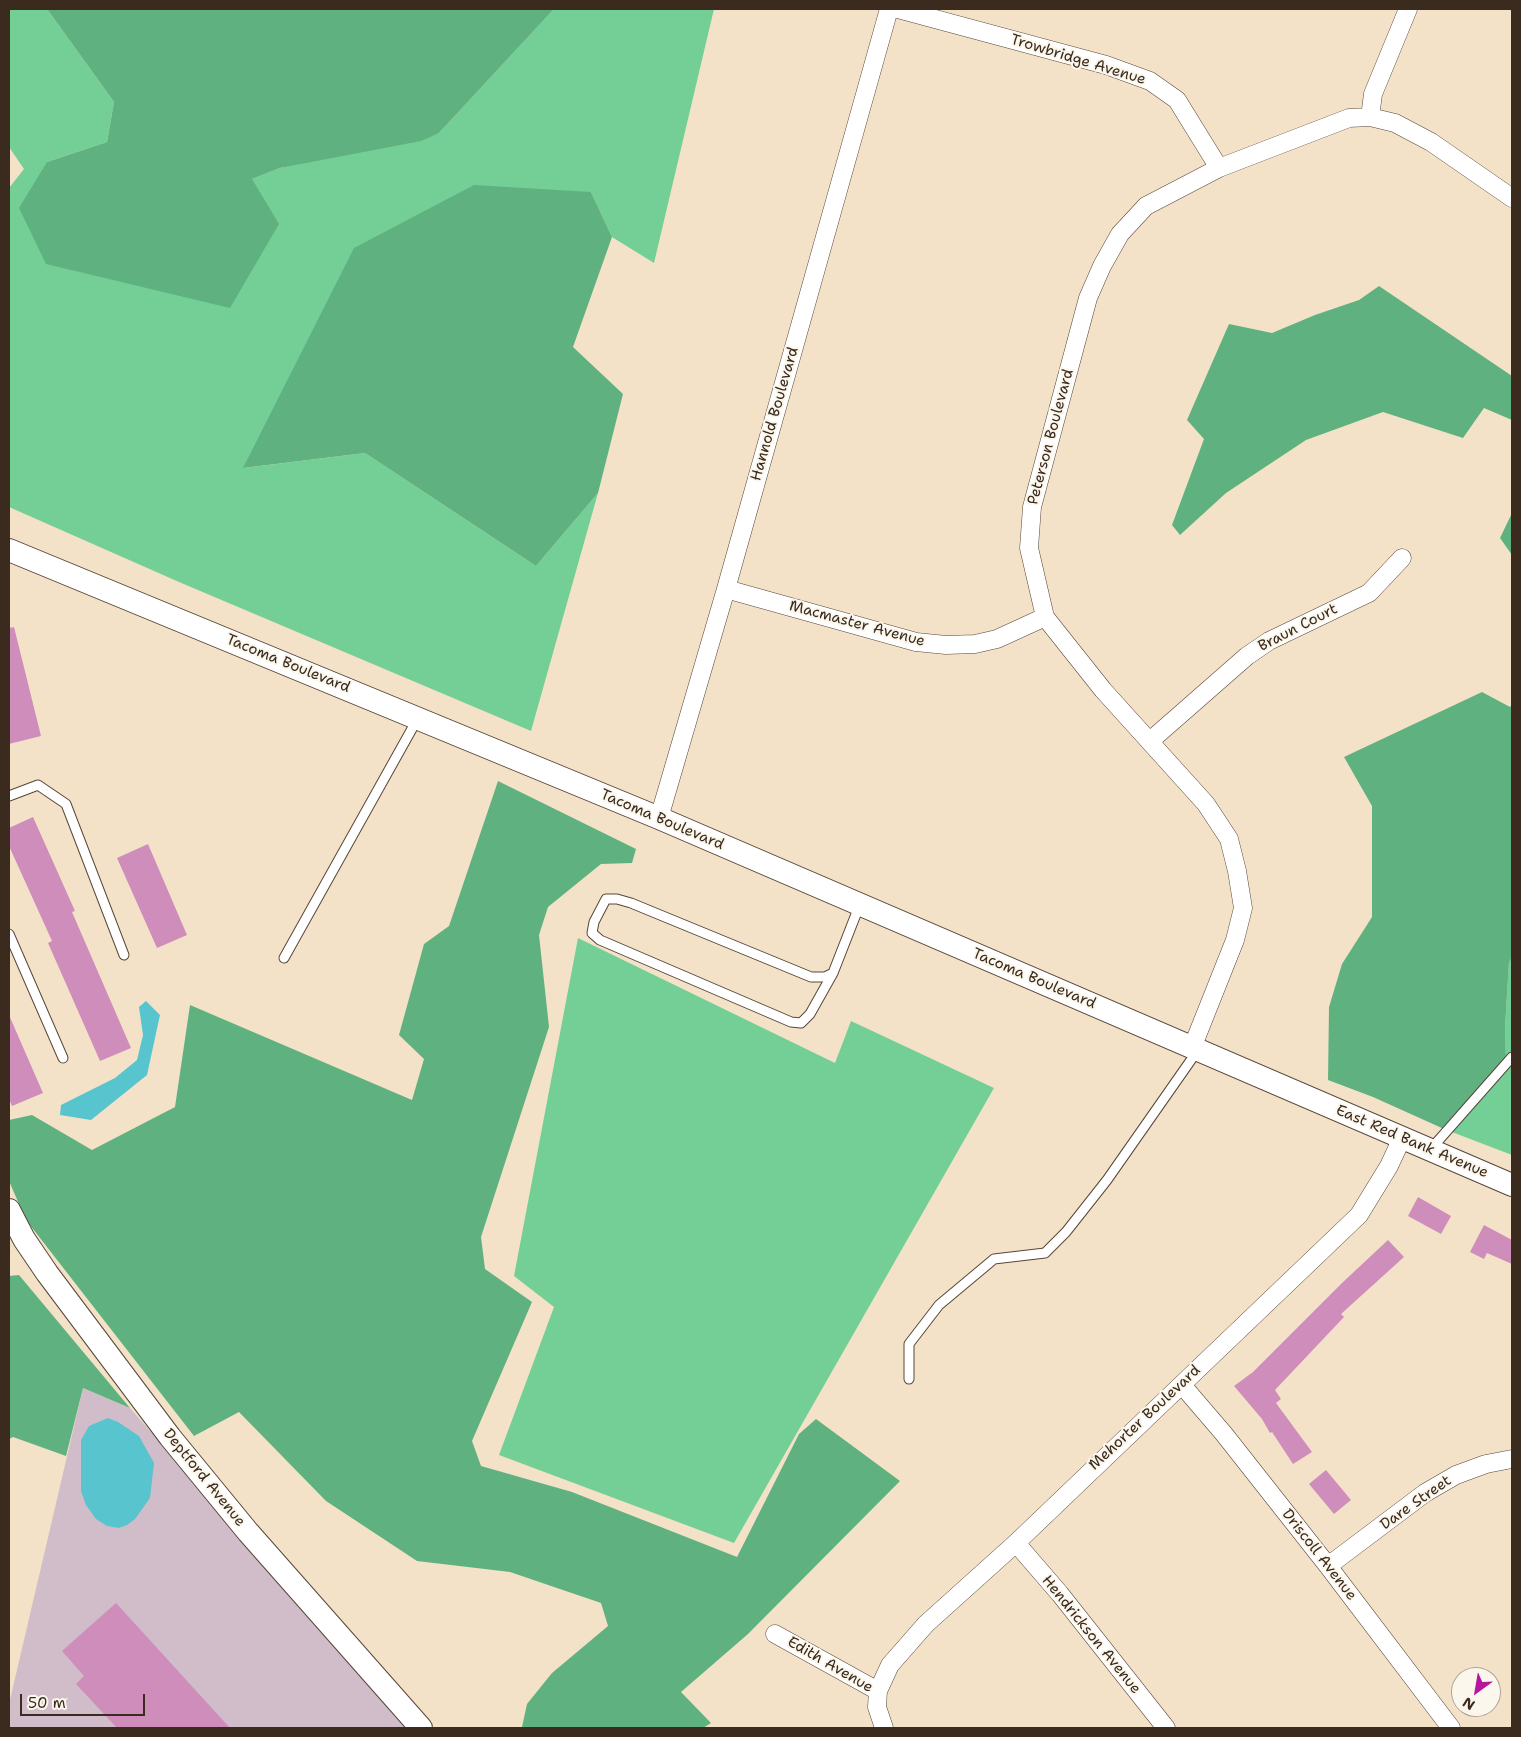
<!DOCTYPE html>
<html>
<head>
<meta charset="utf-8">
<style>
	body { margin:0 }
	#map { position:relative; width:1521px; height:1737px; overflow:hidden; background:#f4e2c8; font-family:"Shantell Sans",sans-serif }
	canvas { display:block }
	.frame { position:absolute; inset:0; border:10px solid #3b2a1e; pointer-events:none }
	.north { position:absolute; left:1451px; top:1667px; width:50px; height:50px; box-sizing:border-box; background:#fbf7ec; border:1px solid #aea59a; border-radius:50%; rotate:212deg; font-size:14px; font-weight:700; line-height:20px; text-align:center; color:#3b2a1e }
	.north::after { content:''; display:block; margin:auto; width:18px; height:22px; background:#b5179e; clip-path:polygon(50% 0,100% 100%,50% 72%,0 100%) }
	.scale { position:absolute; left:20px; top:1694px; width:125px; height:22px; box-sizing:border-box; border:2px solid #3b2a1e; border-top:0; padding-left:6px; font-size:15px; line-height:18px; white-space:nowrap; color:#3b2a1e; -webkit-text-stroke:4px #fbf7ec; paint-order:stroke }
</style>
</head>
<body>
<div id="map">
<canvas width="1521" height="1737"></canvas>
<div class="frame"></div>
<div class="north">N</div>
<div class="scale">50 m</div>
</div>
<script>
const ctx = document.querySelector('canvas').getContext('2d');
ctx.lineJoin = 'round';
function fill(path, color) {
  ctx.fillStyle = color;
  ctx.fill(path, 'evenodd');
}
function toPath(rows) {
  const path = new Path2D();
  for (const r of rows) {
    path.moveTo(r[0], r[1]);
    for (let i = 2; i < r.length; i += 2) path.lineTo(r[i], r[i + 1]);
  }
  return path;
}
function trace(path, color, width, dash) {
  ctx.strokeStyle = color;
  ctx.lineWidth = width;
  ctx.lineCap = dash ? 'butt' : 'round';
  ctx.setLineDash(dash || []);
  ctx.stroke(path);
}
function drawText(font, color, halo, rows, align = 'center') {
  ctx.font = font + ' "Shantell Sans",sans-serif';
  ctx.lineWidth = 4;
  ctx.setLineDash([]);
  ctx.textBaseline = 'middle';
  ctx.strokeStyle = halo;
  ctx.fillStyle = color;
  for (const [text, x, y, turn = 0] of rows) {
    ctx.save();
    ctx.translate(x, y);
    ctx.rotate((+turn || 0) * Math.PI / 180);
    ctx.textAlign = isNaN(turn) ? turn : align;
    if (halo) ctx.strokeText(text, 0, 0);
    ctx.fillText(text, 0, 0);
    ctx.restore();
  }
}
fill(toPath([
	[83,1388,130,1408,410,1728,9,1728,9,1704]
]), '#d1bdc9');
fill(toPath([
	[9,9,47,9,114,102,107,142,47,162,252,179,280,168,439,133,554,9,714,9,654,263,612,237,591,192,244,468,365,453,536,566,598,493,531,731,179,582,9,507,9,188,24,169,9,147],
	[578,938,835,1063,851,1021,994,1088,734,1543,499,1455,554,1307,514,1276],
	[1512,957,1512,1155,1444,1129,1506,1059,1505,1028,1509,961]
]), '#74cf96');
fill(toPath([
	[47,9,554,9,439,133,421,141,280,168,252,179,279,224,230,308,46,264,19,208,47,162,107,142,114,102],
	[474,185,591,192,612,237,573,347,623,394,598,493,536,566,365,453,243,468,354,248],
	[1379,286,1512,376,1512,420,1484,408,1463,438,1383,412,1306,440,1226,493,1180,535,1172,525,1204,439,1187,420,1229,324,1272,333,1315,315,1359,300],
	[1512,513,1512,555,1500,538],
	[1482,692,1510,707,1512,704,1512,957,1509,962,1505,1028,1506,1059,1444,1129,1373,1097,1328,1080,1329,1007,1342,964,1372,917,1372,806,1344,757],
	[498,781,636,849,632,863,601,864,548,907,539,935,549,1027,481,1237,485,1269,532,1302,472,1441,481,1466,572,1492,737,1557,799,1434,816,1419,900,1481,748,1634,681,1692,711,1723,703,1728,522,1727,527,1704,552,1673,608,1626,601,1603,510,1572,417,1561,326,1501,239,1412,194,1436,26,1220,9,1181,9,1120,32,1115,92,1150,175,1107,190,1005,412,1100,424,1059,399,1035,424,944,449,926],
	[19,1275,130,1408,83,1388,66,1456,13,1437,9,1439,9,1276]
]), '#5fb27f');
fill(toPath([
	[146,1001,160,1015,147,1075,91,1120,60,1115,61,1105,115,1078,137,1060,143,1035,139,1007],
	[108,1418,118,1422,139,1436,154,1463,150,1498,135,1519,127,1525,119,1528,107,1526,96,1519,86,1505,81,1491,81,1440,89,1426]
]), '#57c4ce');
fill(toPath([
	[14,627,41,736,9,744,9,628],
	[33,817,75,911,72,912,131,1048,100,1061,48,943,52,941,9,846,9,828],
	[148,844,187,935,157,948,117,858],
	[9,1015,43,1093,12,1106,9,1099],
	[1418,1197,1451,1216,1441,1234,1408,1216],
	[1484,1225,1512,1240,1512,1264,1487,1253,1484,1259,1470,1252],
	[1388,1240,1404,1257,1341,1314,1344,1317,1275,1390,1281,1399,1276,1403,1312,1452,1293,1464,1272,1432,1270,1433,1262,1419,1234,1386,1253,1372,1342,1283],
	[1326,1470,1351,1500,1334,1514,1309,1484],
	[116,1603,230,1728,117,1728,76,1684,84,1676,62,1651]
]), '#cf8dbc');
const service = toPath([
	[9,796,38,785,66,804,124,955],
	[9,934,63,1058],
	[284,958,418,718],
	[833,973,810,1014,801,1023,791,1022,600,940,592,933,594,922,606,899,617,899,631,903,811,977,825,977,833,973,860,904],
	[1430,1150,1512,1057],
	[909,1379,909,1344,939,1305,994,1259,1045,1253,1066,1232,1107,1180,1198,1050]
]);
const minor = toPath([
	[898,9,1106,65,1150,81,1177,100,1219,168],
	[1370,117,1373,94,1408,9],
	[726,589,916,642,946,645,975,644,997,639,1045,617],
	[1150,741,1247,656,1269,641,1369,593,1402,558],
	[659,818,726,589,889,9],
	[1192,1048,1235,940,1243,908,1237,871,1229,839,1206,804,1103,690,1045,617,1029,548,1032,507,1088,298,1102,266,1120,234,1146,206,1219,168,1349,118,1370,117,1395,123,1431,142,1512,198],
	[1182,1385,1224,1434,1328,1566,1451,1728],
	[1016,1543,1060,1594,1166,1728],
	[1328,1566,1425,1493,1456,1475,1486,1464,1512,1459],
	[775,1634,878,1691,877,1707,884,1728],
	[878,1691,890,1665,926,1624,1016,1543,1359,1215,1389,1166,1402,1138]
]);
const tertiary = toPath([
	[9,550,659,818,1512,1185],
	[9,1210,24,1239,47,1273,170,1437,248,1532,421,1728]
]);
trace(service, '#574638', 11);
trace(minor, '#574638', 19);
trace(tertiary, '#574638', 24);
trace(service, '#fff', 9);
trace(minor, '#fff', 18);
trace(tertiary, '#fff', 22);
drawText('15px', '#3b2a1e', '#fbf7ec', [
	["Trowbridge Avenue",1078,60,17],
	["Hannold Boulevard",775,414,-74],
	["Peterson Boulevard",1051,437,-75],
	["Macmaster Avenue",857,624,15],
	["Braun Court",1298,628,-27],
	["Tacoma Boulevard",288,664,22],
	["Tacoma Boulevard",662,820,23],
	["Tacoma Boulevard",1034,979,23],
	["East Red Bank Avenue",1412,1142,23],
	["Mehorter Boulevard",1145,1418,-43],
	["Deptford Avenue",204,1478,51],
	["Dare Street",1416,1503,-35],
	["Driscoll Avenue",1319,1555,52],
	["Hendrickson Avenue",1091,1635,51],
	["Edith Avenue",830,1665,30]
]);
</script>
</body>
</html>
